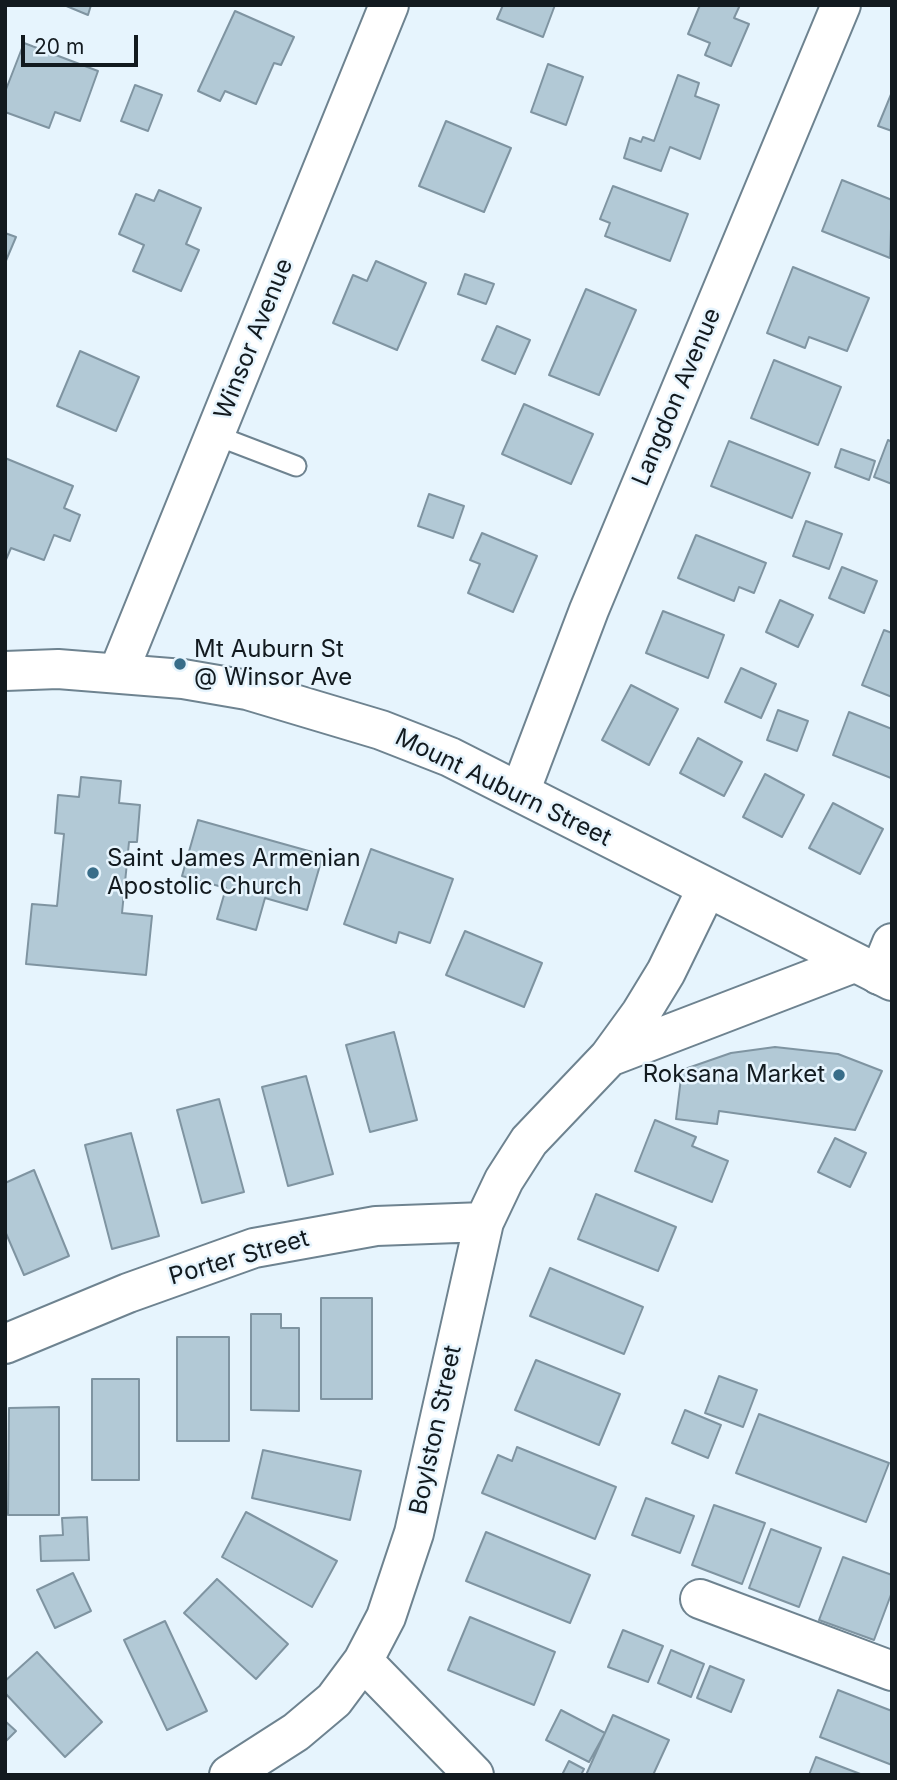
<!DOCTYPE html>
<html>
<head>
<meta charset="utf-8">
<style>
	body { margin:0 }
	#map { position:relative; width:897px; height:1780px; overflow:hidden; background:#e6f4fd; font-family:Inter,sans-serif }
	canvas { display:block }
	.frame { position:absolute; inset:0; border:7px solid #121a1f; pointer-events:none }
	.scale { position:absolute; left:21px; top:35px; width:117px; height:32px; box-sizing:border-box; border:4px solid #121a1f; border-top:0; padding-left:9px; font-size:21px; line-height:24px; white-space:nowrap; color:#121a1f; -webkit-text-stroke:5px #e6f4fd; paint-order:stroke }
</style>
</head>
<body>
<div id="map">
<canvas width="897" height="1780"></canvas>
<div class="frame"></div>
<div class="scale">20 m</div>
</div>
<script>
const ctx = document.querySelector('canvas').getContext('2d');
ctx.lineJoin = 'round';
function fill(path, color) {
  ctx.fillStyle = color;
  ctx.fill(path, 'evenodd');
}
function toPath(rows) {
  const path = new Path2D();
  for (const r of rows) {
    path.moveTo(r[0], r[1]);
    for (let i = 2; i < r.length; i += 2) path.lineTo(r[i], r[i + 1]);
  }
  return path;
}
function trace(path, color, width, dash) {
  ctx.strokeStyle = color;
  ctx.lineWidth = width;
  ctx.lineCap = dash ? 'butt' : 'round';
  ctx.setLineDash(dash || []);
  ctx.stroke(path);
}
function drawText(font, color, halo, rows, align = 'center') {
  ctx.font = font + ' Inter,sans-serif';
  ctx.lineWidth = 5;
  ctx.setLineDash([]);
  ctx.textBaseline = 'middle';
  ctx.strokeStyle = halo;
  ctx.fillStyle = color;
  for (const [text, x, y, turn = 0] of rows) {
    ctx.save();
    ctx.translate(x, y);
    ctx.rotate((+turn || 0) * Math.PI / 180);
    ctx.textAlign = isNaN(turn) ? turn : align;
    if (halo) ctx.strokeText(text, 0, 0);
    ctx.fillText(text, 0, 0);
    ctx.restore();
  }
}
const building = toPath([
	[64,5,91,5,88,15,64,5],
	[503,5,555,5,543,37,497,19,503,5],
	[700,5,740,5,734,18,749,24,731,66,705,55,710,43,688,34,700,5],
	[235,11,294,37,281,65,274,63,256,104,225,91,220,101,198,91,235,11],
	[24,43,98,71,80,121,55,112,49,128,5,112,5,92,24,43],
	[548,64,583,77,566,125,531,112,548,64],
	[678,75,699,83,695,96,719,105,700,159,670,147,661,171,624,158,630,138,641,142,643,137,654,141,678,75],
	[135,85,162,95,148,131,121,121,135,85],
	[892,92,892,131,878,126,892,92],
	[446,121,511,148,484,212,419,186,446,121],
	[842,180,892,200,890,258,822,231,842,180],
	[613,186,688,214,670,261,605,236,610,223,600,219,613,186],
	[159,190,201,208,186,244,199,250,181,291,133,271,144,245,119,234,136,194,154,201,159,190],
	[5,233,16,237,5,263,5,233],
	[376,261,426,283,397,350,333,323,353,275,367,281,376,261],
	[793,267,869,298,847,351,809,337,805,348,767,333,793,267],
	[465,274,494,284,486,304,458,294,465,274],
	[586,289,636,310,599,395,549,375,586,289],
	[497,326,530,340,515,374,482,360,497,326],
	[80,351,139,377,116,431,57,406,80,351],
	[774,360,841,387,818,445,751,418,774,360],
	[524,404,593,434,571,484,502,454,524,404],
	[888,440,892,442,892,484,874,477,888,440],
	[729,441,810,473,792,518,711,486,729,441],
	[841,449,875,461,869,480,835,467,841,449],
	[5,458,73,486,64,508,80,515,70,541,54,535,44,560,11,548,5,562,5,458],
	[429,494,464,506,453,538,418,526,429,494],
	[806,521,842,534,829,569,793,556,806,521],
	[482,533,537,556,513,612,468,593,480,564,470,560,482,533],
	[696,535,766,563,754,593,739,587,734,601,678,578,696,535],
	[842,567,877,581,864,613,829,598,842,567],
	[780,600,813,615,798,647,766,632,780,600],
	[663,611,724,635,708,678,646,653,663,611],
	[884,630,892,633,892,697,862,685,884,630],
	[741,668,776,684,761,718,725,702,741,668],
	[631,685,678,709,649,765,602,740,631,685],
	[778,710,808,721,797,751,767,740,778,710],
	[849,712,892,729,891,778,833,755,849,712],
	[698,738,742,762,724,796,680,773,698,738],
	[765,774,804,795,782,837,743,817,765,774],
	[81,777,121,781,119,803,140,805,137,842,129,842,122,913,152,916,146,975,26,964,32,904,57,906,64,834,55,833,58,795,79,797,81,777],
	[833,803,883,829,860,874,809,848,833,803],
	[198,820,323,855,307,910,265,898,256,930,217,919,226,888,182,876,198,820],
	[371,849,453,879,430,943,399,932,396,943,344,924,371,849],
	[465,931,542,963,524,1007,446,975,465,931],
	[394,1032,417,1120,370,1132,346,1045,394,1032],
	[775,1047,838,1054,882,1071,855,1130,719,1111,717,1124,676,1119,682,1070,731,1053,775,1047],
	[306,1076,333,1174,288,1186,262,1087,306,1076],
	[219,1099,244,1192,202,1203,177,1110,219,1099],
	[655,1120,696,1137,692,1146,728,1161,712,1202,635,1171,655,1120],
	[131,1133,159,1236,112,1249,85,1145,131,1133],
	[835,1138,866,1153,850,1187,818,1172,835,1138],
	[34,1170,69,1256,24,1275,5,1231,5,1183,34,1170],
	[596,1194,676,1227,658,1271,578,1239,596,1194],
	[550,1268,643,1307,624,1354,530,1316,550,1268],
	[321,1298,372,1298,372,1399,321,1399,321,1298],
	[251,1314,281,1314,281,1328,299,1328,299,1411,251,1410,251,1314],
	[177,1337,229,1337,229,1441,177,1441,177,1337],
	[536,1360,620,1394,599,1445,515,1410,536,1360],
	[719,1376,757,1390,743,1427,705,1413,719,1376],
	[92,1379,139,1379,139,1480,92,1480,92,1379],
	[59,1407,59,1515,8,1515,9,1408,59,1407],
	[685,1410,721,1425,708,1458,672,1443,685,1410],
	[759,1414,889,1463,866,1522,736,1473,759,1414],
	[517,1447,616,1487,595,1539,482,1493,498,1455,512,1461,517,1447],
	[263,1450,361,1471,350,1520,252,1498,263,1450],
	[646,1498,694,1516,680,1553,632,1535,646,1498],
	[714,1505,765,1523,742,1584,692,1565,714,1505],
	[246,1512,337,1561,312,1607,222,1557,246,1512],
	[87,1517,89,1560,41,1561,40,1536,63,1535,62,1518,87,1517],
	[771,1529,821,1548,799,1607,749,1588,771,1529],
	[486,1532,590,1575,570,1623,466,1581,486,1532],
	[843,1557,892,1575,892,1592,874,1640,819,1620,843,1557],
	[73,1573,91,1611,55,1628,37,1590,73,1573],
	[217,1579,288,1644,256,1679,184,1613,217,1579],
	[470,1617,555,1652,534,1705,448,1670,470,1617],
	[165,1621,207,1711,167,1730,124,1640,165,1621],
	[623,1630,663,1646,648,1682,608,1667,623,1630],
	[671,1650,704,1664,691,1697,658,1683,671,1650],
	[37,1652,102,1722,65,1757,5,1693,5,1681,37,1652],
	[710,1666,744,1680,731,1712,697,1698,710,1666],
	[838,1690,892,1711,892,1765,820,1737,838,1690],
	[561,1710,605,1733,589,1762,546,1740,561,1710],
	[613,1715,669,1740,653,1775,586,1775,613,1715],
	[5,1721,16,1731,5,1742,5,1721],
	[816,1757,863,1775,809,1775,816,1757],
	[569,1761,584,1769,581,1775,562,1775,569,1761]
]);
fill(building, '#b2c9d6');
trace(building, '#7f94a1', 2);
const lane = toPath([
	[215,435,296,466]
]);
const street = toPath([
	[118,673,389,5],
	[520,792,589,610,841,5],
	[879,975,892,943],
	[609,1057,854,963],
	[5,1344,128,1293,254,1248,376,1226,484,1222],
	[700,1599,892,1671],
	[363,1661,474,1775],
	[229,1775,296,1732,334,1700,363,1661,386,1617,414,1533,484,1222,504,1180,529,1141,609,1057,641,1013,666,972,707,888]
]);
const primary = toPath([
	[5,671,58,669,183,679,247,690,381,730,450,757,892,981]
]);
trace(lane, '#6e8390', 23);
trace(street, '#6e8390', 42);
trace(primary, '#6e8390', 42);
trace(lane, '#fff', 19);
trace(street, '#fff', 38);
trace(primary, '#fff', 38);
for (const [x, y, r, color] of [
	[180,664,7,"#386d89"],
	[93,873,7,"#386d89"],
	[839,1075,7,"#386d89"]
]) {
  const dot = new Path2D();
  dot.arc(x, y, r, 0, 2 * Math.PI);
  ctx.fillStyle = color;
  ctx.fill(dot);
  trace(dot, '#e6f4fd', 2.5);
}
drawText('24px', '#121a1f', '#e6f4fd', [
	["Winsor Avenue",254,339,-68],
	["Langdon Avenue",677,397,-67],
	["Mount Auburn Street",503,788,26],
	["Porter Street",239,1258,-16],
	["Boylston Street",436,1430,-78]
]);
drawText('24px', '#121a1f', '#e6f4fd', [
	["Mt Auburn St",194,650],
	["@ Winsor Ave",194,678],
	["Saint James Armenian",107,859],
	["Apostolic Church",107,887],
	["Roksana Market",825,1075,"right"]
], 'left');
</script>
</body>
</html>
